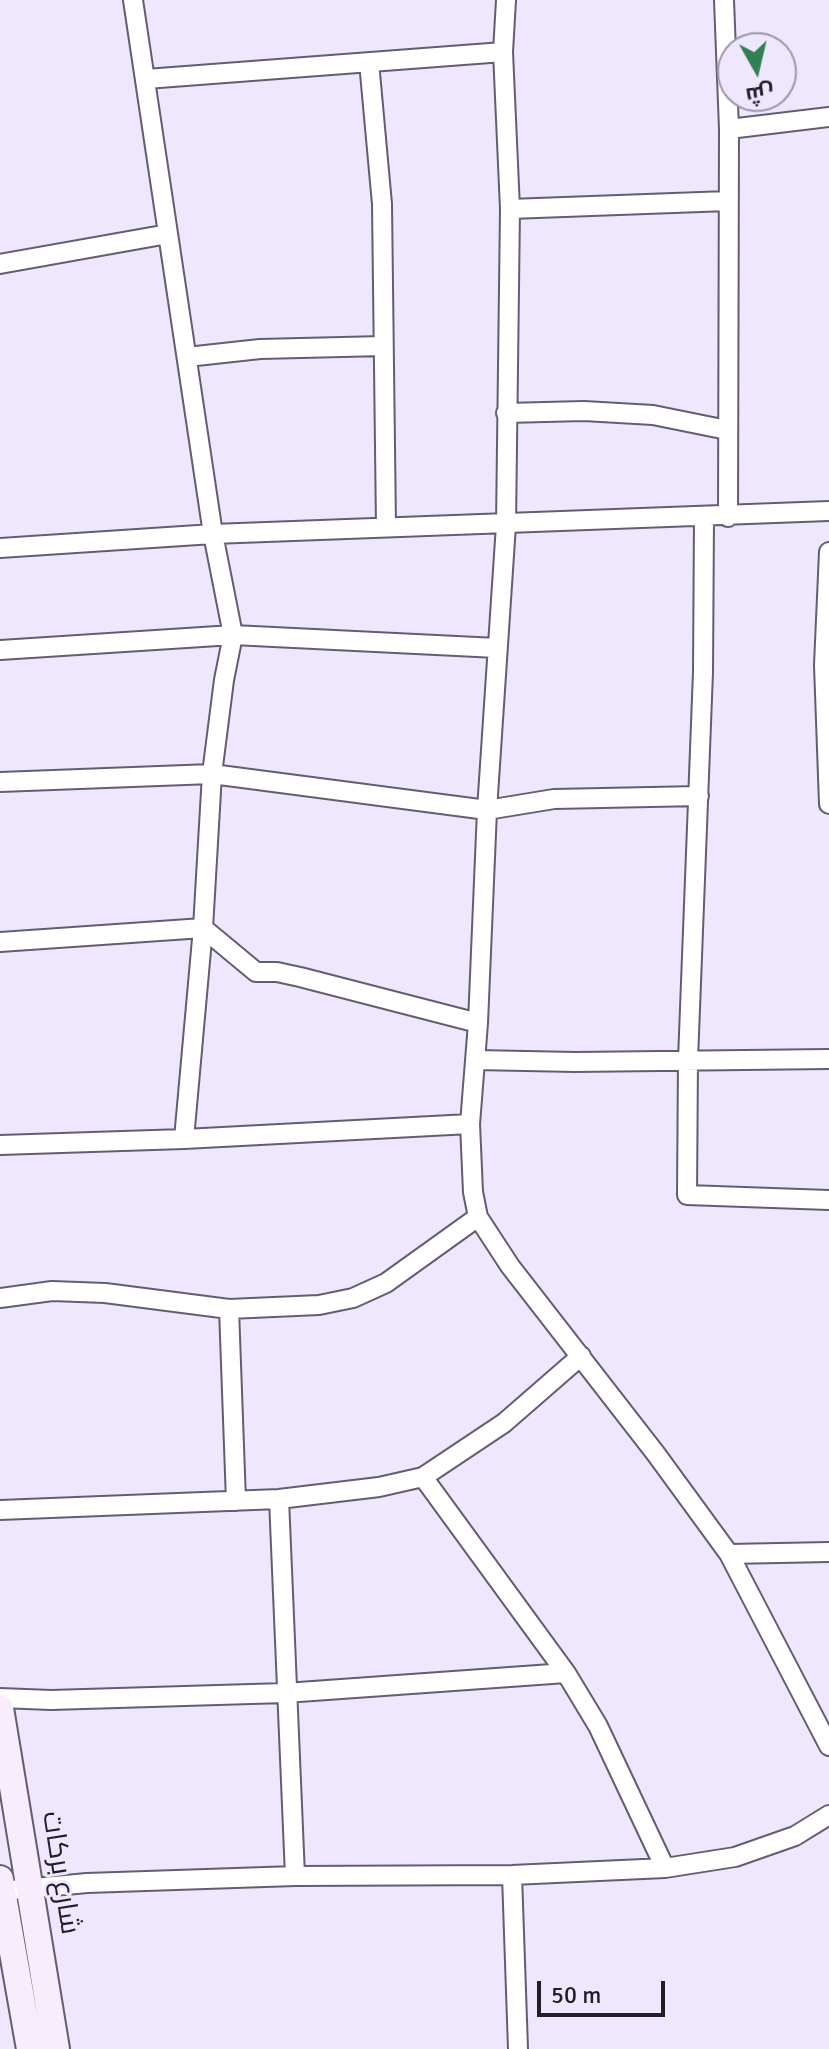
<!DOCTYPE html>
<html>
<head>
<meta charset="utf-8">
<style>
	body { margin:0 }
	#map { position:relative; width:829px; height:2049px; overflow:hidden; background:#eee7fe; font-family:Signika,Cairo,sans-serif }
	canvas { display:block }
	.north { position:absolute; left:717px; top:32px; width:80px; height:80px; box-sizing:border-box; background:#eee7fe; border:2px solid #9c97a8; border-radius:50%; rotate:172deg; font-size:22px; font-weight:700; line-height:32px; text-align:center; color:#211e26 }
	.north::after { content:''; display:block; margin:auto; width:28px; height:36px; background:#318051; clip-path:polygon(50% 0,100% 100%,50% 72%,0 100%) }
	.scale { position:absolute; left:537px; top:1981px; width:128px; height:36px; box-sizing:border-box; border:4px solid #211e26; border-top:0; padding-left:10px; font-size:24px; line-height:28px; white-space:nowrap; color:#211e26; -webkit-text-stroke:6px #eee7fe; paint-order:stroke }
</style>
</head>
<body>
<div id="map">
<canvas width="829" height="2049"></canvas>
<div class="north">ش</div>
<div class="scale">50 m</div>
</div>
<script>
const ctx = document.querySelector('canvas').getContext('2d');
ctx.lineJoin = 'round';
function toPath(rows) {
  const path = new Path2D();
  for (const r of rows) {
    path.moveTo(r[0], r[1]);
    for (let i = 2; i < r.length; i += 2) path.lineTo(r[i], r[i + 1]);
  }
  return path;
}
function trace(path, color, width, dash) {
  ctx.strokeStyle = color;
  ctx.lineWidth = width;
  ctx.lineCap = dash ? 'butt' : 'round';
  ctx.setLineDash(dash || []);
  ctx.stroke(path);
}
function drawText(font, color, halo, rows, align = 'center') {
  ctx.font = font + ' Signika,Cairo,sans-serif';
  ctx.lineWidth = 6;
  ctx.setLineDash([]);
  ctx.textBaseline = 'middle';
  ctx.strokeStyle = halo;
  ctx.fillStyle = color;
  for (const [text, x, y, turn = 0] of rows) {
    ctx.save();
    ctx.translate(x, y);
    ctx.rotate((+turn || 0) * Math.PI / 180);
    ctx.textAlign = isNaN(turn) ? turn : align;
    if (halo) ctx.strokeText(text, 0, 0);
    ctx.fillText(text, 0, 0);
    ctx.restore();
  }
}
const minor = toPath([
	[133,0,213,534,233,635,224,680,212,774,203,928,184,1139],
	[506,0,503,52,510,209,506,525,487,810,478,1023,470,1124,473,1192,478,1217,510,1266,656,1454,729,1554,829,1746],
	[724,0,729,129,728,517],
	[369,62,382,204,386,527],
	[146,79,503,52],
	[729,129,829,117],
	[510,209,728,201],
	[0,264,168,234],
	[187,357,260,349,383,346],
	[506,413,584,411,653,415,727,430],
	[704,518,703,672,688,1060,687,1195,829,1200],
	[0,548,213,534,829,511],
	[829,552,824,665,829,804],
	[0,650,233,635,497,648],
	[0,782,212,774,487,810,554,799,699,796],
	[0,942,203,928,256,972,277,972,300,977,478,1023],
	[476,1060,575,1062,829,1059],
	[0,1145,184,1139,470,1124],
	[0,1298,52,1291,105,1293,229,1309,319,1305,353,1298,386,1283,478,1217],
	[229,1309,236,1501],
	[423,1477,566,1673,598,1726,665,1868],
	[279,1499,295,1876],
	[0,1510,279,1499,379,1487,423,1477,504,1423,581,1356],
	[729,1554,829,1552],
	[0,1698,51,1700,285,1693,566,1673],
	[512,1875,518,2049],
	[2,1891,87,1883,295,1876,512,1875,665,1868,735,1857,795,1836,829,1815]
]);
const secondary = toPath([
	[0,1708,56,2049],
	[0,1879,30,2049]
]);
trace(minor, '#645d71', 22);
trace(secondary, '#645d71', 30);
trace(minor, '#fff', 18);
trace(secondary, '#f8edfd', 26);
drawText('28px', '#211e26', '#eee7fe', [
	["شارع بركات",60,1873,81]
]);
</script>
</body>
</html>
